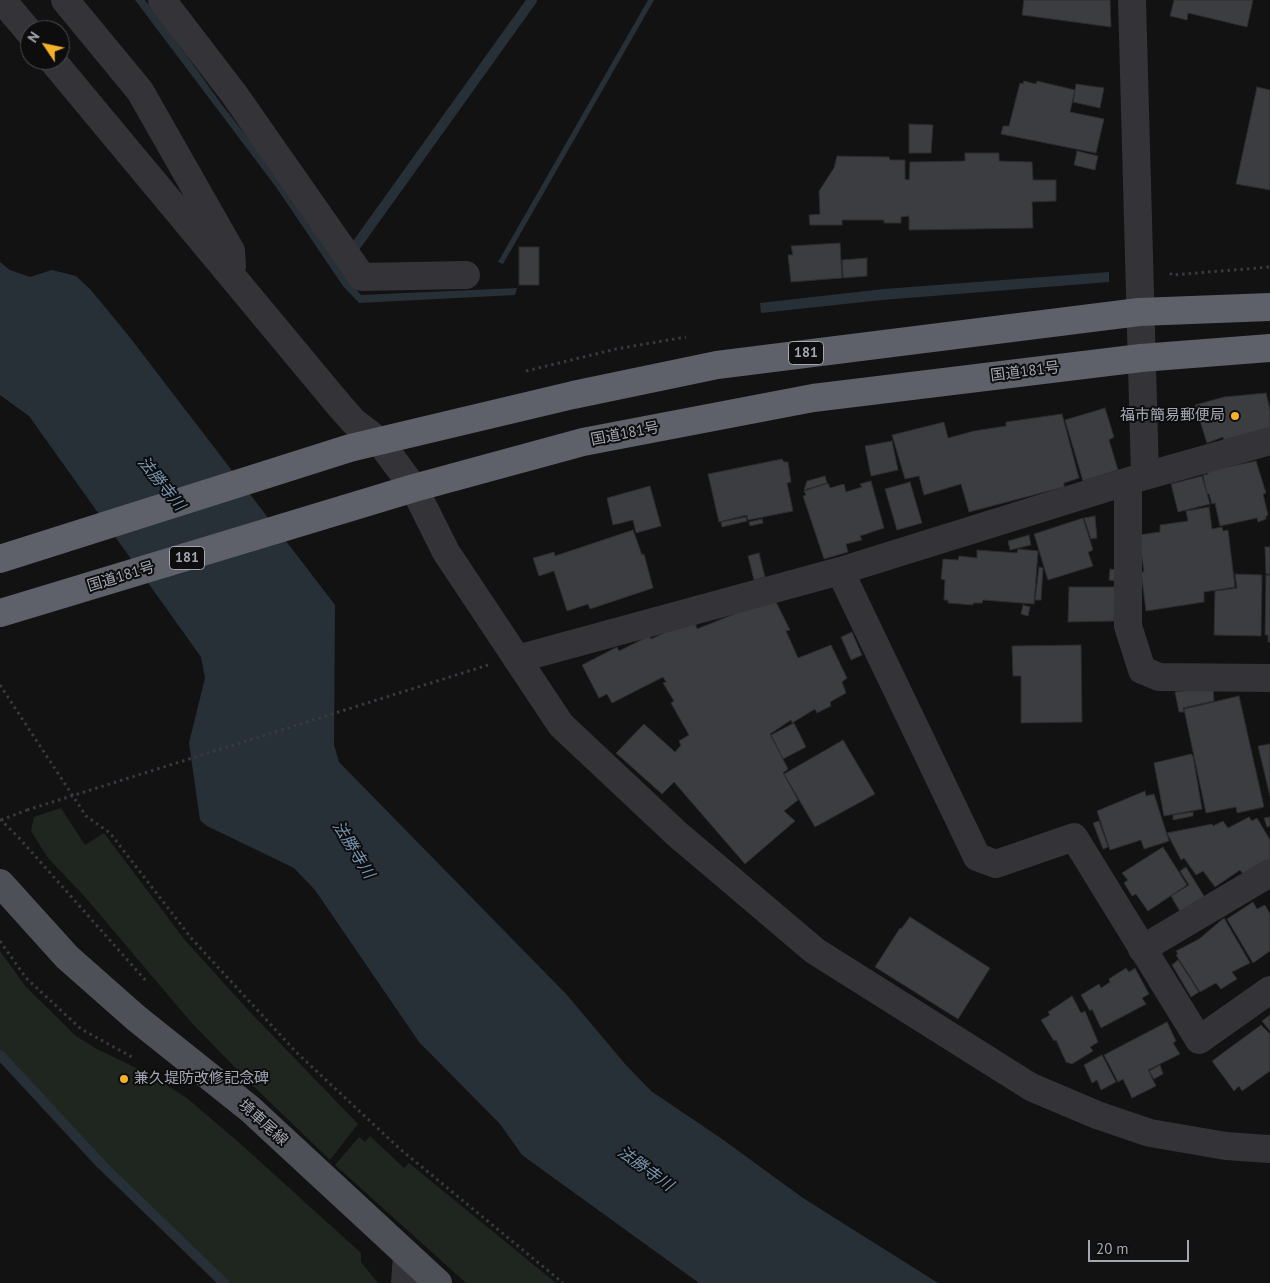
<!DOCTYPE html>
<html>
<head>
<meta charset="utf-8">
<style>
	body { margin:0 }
	#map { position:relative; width:1270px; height:1283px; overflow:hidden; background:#121213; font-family:"PT Sans",sans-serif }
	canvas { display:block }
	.north { position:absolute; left:20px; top:20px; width:50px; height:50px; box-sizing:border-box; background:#0d0d0e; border:1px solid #494b50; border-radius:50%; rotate:304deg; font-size:14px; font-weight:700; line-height:20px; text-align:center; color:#a3a8b4 }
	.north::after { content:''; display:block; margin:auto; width:18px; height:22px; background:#f5b128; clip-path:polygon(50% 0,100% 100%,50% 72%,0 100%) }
	.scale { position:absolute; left:1088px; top:1240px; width:101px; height:22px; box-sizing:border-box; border:2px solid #a3a8b4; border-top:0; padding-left:6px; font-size:15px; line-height:18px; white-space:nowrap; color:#a3a8b4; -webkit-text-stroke:4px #0d0d0e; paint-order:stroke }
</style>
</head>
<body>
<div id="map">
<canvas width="1270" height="1283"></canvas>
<div class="north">N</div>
<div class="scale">20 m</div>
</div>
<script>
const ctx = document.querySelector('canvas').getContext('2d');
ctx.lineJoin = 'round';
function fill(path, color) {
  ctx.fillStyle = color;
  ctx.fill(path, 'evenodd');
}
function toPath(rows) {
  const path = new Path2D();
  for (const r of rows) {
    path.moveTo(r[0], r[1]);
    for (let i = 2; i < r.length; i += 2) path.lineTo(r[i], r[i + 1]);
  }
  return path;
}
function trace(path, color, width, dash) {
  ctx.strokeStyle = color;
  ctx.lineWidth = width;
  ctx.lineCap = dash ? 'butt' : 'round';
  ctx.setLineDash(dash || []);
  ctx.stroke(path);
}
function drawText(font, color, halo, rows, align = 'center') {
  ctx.font = font + ' "PT Sans","Noto Sans JP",sans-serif';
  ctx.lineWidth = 4;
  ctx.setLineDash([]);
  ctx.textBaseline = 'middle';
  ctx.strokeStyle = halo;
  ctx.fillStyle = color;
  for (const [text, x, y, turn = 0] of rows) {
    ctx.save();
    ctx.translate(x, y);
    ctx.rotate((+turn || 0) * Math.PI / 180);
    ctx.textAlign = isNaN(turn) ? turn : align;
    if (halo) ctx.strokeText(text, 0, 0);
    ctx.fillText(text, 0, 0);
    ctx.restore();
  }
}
fill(toPath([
	[61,808,85,845,104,833,184,939,249,1011,358,1124,330,1160,252,1085,190,1021,85,897,48,858,31,831,34,817],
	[0,951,26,987,76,1036,97,1049,151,1075,187,1098,244,1147,361,1253,361,1262,378,1283,228,1283,162,1221,65,1123,0,1052],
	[370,1136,404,1168,409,1163,556,1283,466,1283,335,1165,359,1137,365,1142]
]), '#1e261f');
fill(toPath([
	[135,0,145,0,165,25,220,102,282,182,348,280,361,295,517,288,515,295,359,303,343,286,276,187],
	[648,0,654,0,503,264,498,262],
	[0,262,10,270,30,277,52,270,76,276,90,289,128,335,335,605,334,745,339,762,567,995,625,1064,651,1091,722,1139,803,1198,938,1283,699,1283,522,1155,500,1124,419,1042,315,890,294,868,207,826,200,820,189,743,205,678,201,657,29,416,0,395],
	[1109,272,1109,282,882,300,761,313,760,303,884,289]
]), '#283037');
trace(toPath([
	[355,247,532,0],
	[0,1055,101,1164,224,1283]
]), '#283037', 10);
const building = toPath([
	[1024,0,1110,0,1111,27,1022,15,1024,0],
	[1174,0,1253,0,1247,27,1188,13,1187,20,1170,16,1174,0],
	[1024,81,1036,84,1037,81,1075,90,1070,112,1104,119,1096,153,1001,134,1003,126,1009,126,1020,83,1023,84,1024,81],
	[1076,84,1104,88,1100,108,1073,102,1076,84],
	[1257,87,1270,90,1270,190,1236,184,1257,87],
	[909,124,933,125,931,153,909,153,909,124],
	[1077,151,1098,156,1095,170,1074,165,1077,151],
	[965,153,999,153,999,161,1032,162,1033,180,1056,180,1056,201,1032,202,1033,228,909,230,909,216,901,217,901,223,884,223,884,220,842,220,842,225,810,225,809,215,820,214,819,191,834,168,837,156,889,157,890,160,905,160,905,179,909,180,910,162,965,161,965,153],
	[840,243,842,278,791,282,788,255,793,255,791,246,840,243],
	[519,247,539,247,539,285,519,285,519,247],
	[867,258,867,276,843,278,842,260,867,258],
	[1266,393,1270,409,1270,431,1224,442,1223,437,1207,443,1195,405,1224,397,1266,393],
	[1105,408,1114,437,1109,440,1118,470,1083,481,1065,420,1105,408],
	[1062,414,1079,478,1064,483,1064,487,969,512,961,484,924,495,919,476,905,479,892,435,944,422,948,438,974,431,1006,426,1006,422,1062,414],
	[892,441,898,470,871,476,865,446,892,441],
	[782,459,784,462,788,462,791,482,787,483,793,511,748,520,747,515,719,522,708,474,782,459],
	[1256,461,1266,493,1263,494,1268,515,1266,516,1266,519,1258,522,1257,518,1220,526,1215,503,1212,504,1209,494,1207,494,1203,475,1208,474,1207,471,1256,461],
	[825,476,827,483,804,490,807,481,825,476],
	[1202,476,1210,504,1178,512,1171,484,1202,476],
	[871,481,884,528,860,536,862,540,846,544,848,552,824,559,803,496,806,495,804,491,828,483,830,488,844,484,846,492,862,487,860,484,871,481],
	[910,482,922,523,897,530,885,489,910,482],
	[650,486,661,526,636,533,633,520,613,525,607,498,650,486],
	[1209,507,1212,529,1222,527,1223,531,1228,530,1235,587,1204,592,1204,602,1146,611,1141,572,1144,572,1139,535,1160,532,1160,525,1188,521,1186,511,1209,507],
	[1095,516,1097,538,1091,539,1084,518,1095,516],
	[746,517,747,521,722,527,721,522,746,517],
	[1083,518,1093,550,1088,552,1093,566,1048,580,1034,534,1083,518],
	[762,519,763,523,750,526,749,522,762,519],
	[633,530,642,555,644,554,653,588,590,609,588,604,567,611,554,571,539,576,533,558,554,552,555,556,633,530],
	[1029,535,1031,545,1010,550,1008,541,1029,535],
	[1265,547,1270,547,1270,574,1266,574,1265,547],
	[1018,549,1038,551,1034,604,983,600,982,603,973,603,973,605,948,603,948,600,944,600,945,580,941,579,943,559,958,560,959,556,977,558,977,550,1017,553,1018,549],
	[759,553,765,577,754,580,748,556,759,553],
	[1039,567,1043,568,1041,600,1035,600,1039,567],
	[1110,569,1117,570,1116,581,1109,580,1110,569],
	[1235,574,1262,575,1261,636,1214,635,1215,591,1237,588,1235,574],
	[1266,575,1270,575,1270,642,1268,642,1268,635,1265,635,1266,575],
	[1069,587,1115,587,1114,621,1068,622,1069,587],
	[774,598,790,630,786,631,798,658,831,645,847,678,842,682,846,693,830,702,831,706,817,713,815,709,792,723,791,720,770,734,788,769,783,773,798,800,784,811,795,821,745,864,674,782,662,794,616,753,644,724,675,752,681,745,679,741,689,735,671,703,674,701,663,683,666,682,663,677,612,703,607,694,599,698,582,665,617,647,619,651,649,636,651,639,671,630,695,623,697,629,774,598],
	[1023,605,1030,607,1028,616,1021,614,1023,605],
	[852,632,862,655,851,660,841,637,852,632],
	[1081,645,1082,722,1021,723,1021,676,1013,676,1012,646,1081,645],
	[1213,687,1214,701,1183,708,1184,712,1179,712,1175,692,1213,687],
	[1239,696,1264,807,1237,813,1236,807,1206,813,1184,709,1239,696],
	[794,723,806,747,783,759,771,735,794,723],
	[843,740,875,794,815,827,784,774,843,740],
	[1270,744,1270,796,1258,746,1270,744],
	[1191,754,1193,756,1202,809,1164,816,1154,763,1191,754],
	[1145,791,1146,796,1154,794,1169,841,1144,849,1141,840,1110,850,1097,811,1145,791],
	[1193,812,1193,816,1173,820,1173,815,1193,812],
	[1249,817,1252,821,1257,818,1270,840,1270,862,1245,877,1240,870,1215,887,1203,871,1196,875,1184,858,1181,860,1167,833,1212,824,1213,826,1223,821,1228,828,1249,817],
	[1270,817,1270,826,1267,827,1264,818,1270,817],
	[1099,821,1108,847,1103,849,1093,823,1099,821],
	[1163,847,1187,885,1148,911,1136,894,1132,896,1124,883,1128,880,1122,873,1163,847],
	[1186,867,1207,901,1182,915,1171,896,1189,885,1180,871,1186,867],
	[1253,902,1257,909,1265,905,1270,914,1270,951,1253,963,1227,919,1253,902],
	[910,917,990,968,958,1019,875,967,900,928,901,929,910,917],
	[1224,918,1250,963,1232,972,1237,979,1221,989,1216,983,1200,992,1176,955,1178,954,1176,951,1199,939,1224,918],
	[1178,960,1199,992,1191,997,1172,965,1178,960],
	[1126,968,1129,972,1135,968,1149,994,1142,998,1146,1004,1101,1028,1092,1009,1090,1011,1081,995,1099,984,1101,988,1110,982,1109,979,1126,968],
	[1072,996,1081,1013,1085,1011,1098,1042,1090,1047,1093,1051,1072,1064,1066,1062,1056,1040,1054,1041,1041,1020,1050,1015,1048,1012,1072,996],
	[1270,1015,1270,1031,1262,1021,1270,1015],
	[1167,1022,1176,1041,1173,1043,1180,1054,1148,1070,1156,1086,1132,1098,1123,1079,1118,1082,1104,1055,1167,1022],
	[1261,1025,1270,1034,1270,1071,1242,1091,1239,1086,1234,1091,1212,1061,1261,1025],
	[1102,1055,1116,1082,1101,1090,1097,1080,1092,1083,1084,1065,1102,1055],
	[1160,1065,1163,1074,1154,1079,1149,1071,1160,1065]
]);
fill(building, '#3c3d40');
trace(building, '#2c2c2f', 1);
trace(toPath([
	[1170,273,1172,275,1270,267],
	[526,371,616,349,686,337],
	[0,685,86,816,110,833,192,939,296,1052,400,1149,563,1283],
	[0,819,20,839,147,982],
	[1,820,27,810],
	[0,941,26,978,81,1029,132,1057]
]), '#393a3f', 3, [2.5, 4]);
trace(toPath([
	[2,0,30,33],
	[65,0,140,91,231,251,232,266],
	[162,0,234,94,362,277,466,275],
	[1132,0,1145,476],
	[52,60,339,405,354,422,379,441,414,488,446,552,561,725,677,834,815,951,1031,1087,1097,1115,1150,1133,1226,1146,1270,1149],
	[1128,482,1128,626,1142,670,1159,677,1270,678],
	[840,571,977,857,996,864,1074,837,1199,1040,1270,990],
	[517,659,840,571,1145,476,1270,441],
	[1142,949,1270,873],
	[405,1283,407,1255]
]), '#333338', 28);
trace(toPath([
	[0,883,67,957,136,1018,250,1109,438,1283]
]), '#4e5057', 28);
trace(toPath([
	[0,559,350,448,573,395,717,365,1139,312,1270,307],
	[0,613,414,488,583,442,813,398,1141,358,1270,348]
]), '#5e6169', 28);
trace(toPath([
	[27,810,488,665]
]), '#393a3f', 3, [2.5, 4]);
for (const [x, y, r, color] of [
	[1235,416,5,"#f5b128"],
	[124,1079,5,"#f5b128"]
]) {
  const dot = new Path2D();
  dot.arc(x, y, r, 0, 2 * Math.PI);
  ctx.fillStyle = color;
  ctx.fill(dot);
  trace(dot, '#0d0d0e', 2);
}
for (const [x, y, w] of [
	[806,353,35],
	[187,558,35]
]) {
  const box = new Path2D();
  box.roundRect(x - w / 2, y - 11.5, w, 23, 4);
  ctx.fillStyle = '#0d0d0e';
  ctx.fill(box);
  trace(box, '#a3a8b4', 1);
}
drawText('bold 14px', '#a3a8b4', null, [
	["181",806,353],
	["181",187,558]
]);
drawText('15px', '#a3a8b4', '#0d0d0e', [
	["国道181号",1025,372,-7],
	["国道181号",625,434,-11],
	["国道181号",121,577,-17],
	["境車尾線",263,1123,42]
]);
drawText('15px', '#a3a8b4', '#0d0d0e', [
	["福市簡易郵便局",1225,416],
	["兼久堤防改修記念碑",134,1079,"left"]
], 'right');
drawText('italic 16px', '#7896b1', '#0d0d0e', [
	["法勝寺川",161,484,51],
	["法勝寺川",353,850,58],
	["法勝寺川",645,1169,36]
]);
</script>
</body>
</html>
